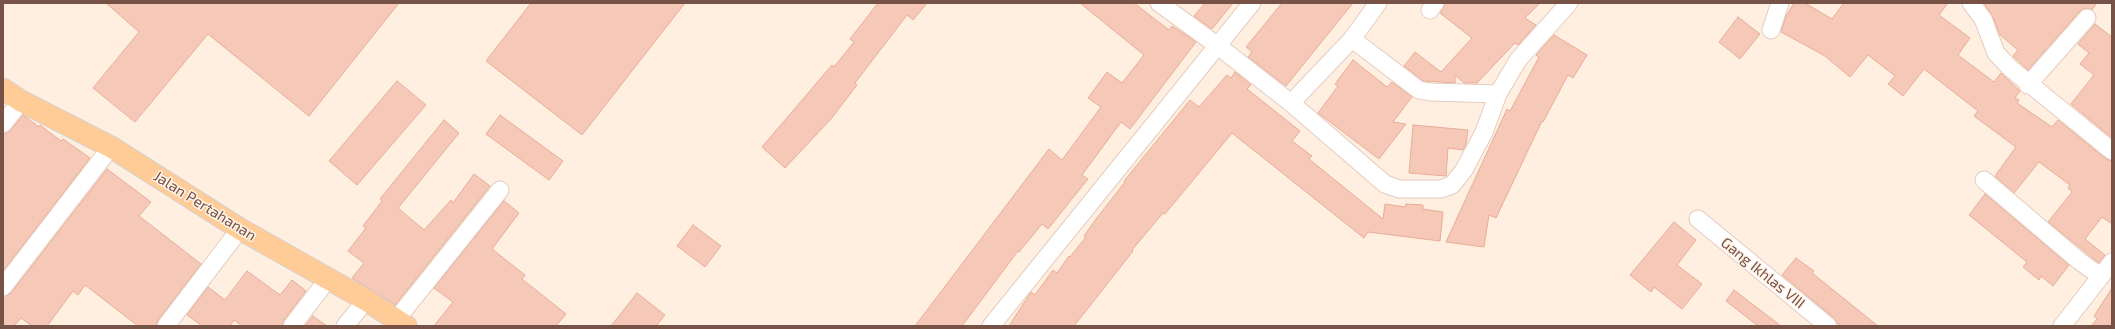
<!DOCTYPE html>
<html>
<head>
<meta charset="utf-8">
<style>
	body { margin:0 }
	#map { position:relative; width:2115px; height:329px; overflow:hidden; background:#feefe1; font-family:"Exo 2",sans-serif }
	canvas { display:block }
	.frame { position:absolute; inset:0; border:4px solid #775246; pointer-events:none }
</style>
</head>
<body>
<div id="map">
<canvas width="2115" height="329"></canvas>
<div class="frame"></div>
</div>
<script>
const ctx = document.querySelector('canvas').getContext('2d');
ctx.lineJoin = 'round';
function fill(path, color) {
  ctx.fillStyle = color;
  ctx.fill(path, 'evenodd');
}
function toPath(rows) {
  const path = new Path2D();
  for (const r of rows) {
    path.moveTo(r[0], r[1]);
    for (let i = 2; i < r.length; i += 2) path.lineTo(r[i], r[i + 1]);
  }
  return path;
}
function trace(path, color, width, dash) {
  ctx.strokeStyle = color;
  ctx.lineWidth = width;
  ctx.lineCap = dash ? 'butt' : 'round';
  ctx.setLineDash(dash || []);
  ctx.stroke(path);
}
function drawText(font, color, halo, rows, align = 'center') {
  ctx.font = font + ' "Exo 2",sans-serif';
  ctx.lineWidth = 3;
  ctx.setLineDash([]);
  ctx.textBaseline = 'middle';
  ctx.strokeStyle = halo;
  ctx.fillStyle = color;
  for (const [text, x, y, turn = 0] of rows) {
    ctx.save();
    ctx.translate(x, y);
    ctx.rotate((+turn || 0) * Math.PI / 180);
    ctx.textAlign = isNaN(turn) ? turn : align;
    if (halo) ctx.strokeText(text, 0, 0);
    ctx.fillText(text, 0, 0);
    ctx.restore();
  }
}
const building = toPath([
	[106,3,399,3,309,116,208,34,135,122,93,88,139,32,106,3],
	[531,3,685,3,582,135,486,61,531,3],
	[878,3,927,3,913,20,907,15,855,83,857,85,831,119,785,168,762,147,832,65,834,67,854,42,850,39,878,3],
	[1080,3,1134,3,1169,30,1172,26,1196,42,1130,129,1121,122,1082,175,1088,179,1048,229,1042,224,1019,252,1018,251,962,326,915,326,1049,149,1062,160,1101,107,1088,98,1107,72,1122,83,1144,55,1080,3],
	[1205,3,1233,3,1212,29,1194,16,1205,3],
	[1282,3,1353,3,1286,86,1248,57,1252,52,1246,47,1282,3],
	[1445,3,1540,3,1525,18,1536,25,1518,45,1515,43,1477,83,1464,83,1455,75,1455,83,1423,81,1404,66,1415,52,1441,72,1472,38,1440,13,1445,3],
	[1794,3,1805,3,1832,19,1844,3,1948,3,1939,15,1970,38,1958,55,1994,82,2001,73,2020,91,2015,98,2019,100,2017,103,2052,127,2058,120,2106,159,2112,161,2112,224,2102,217,2085,239,2105,255,2099,263,2048,222,2072,192,2068,188,2070,185,2039,162,2014,193,1995,176,2016,147,1974,116,1978,111,1924,69,1903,96,1888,84,1895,76,1868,55,1850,77,1825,56,1781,32,1786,16,1794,3],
	[1984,3,2097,3,2092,10,2084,8,2080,11,2028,70,2013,56,2018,50,1999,34,1994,19,1984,3],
	[1738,17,1760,34,1740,59,1719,42,1738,17],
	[2095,24,2112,37,2112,138,2071,104,2094,75,2080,64,2089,53,2078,44,2095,24],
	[1554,35,1587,55,1573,78,1568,75,1543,122,1542,121,1496,218,1489,215,1484,247,1446,242,1507,109,1510,111,1539,57,1536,55,1554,35],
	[1353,60,1387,87,1392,82,1412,97,1393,122,1406,124,1379,159,1318,113,1338,86,1335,84,1353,60],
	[1235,72,1251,85,1247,89,1300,131,1292,141,1312,156,1309,159,1383,219,1385,204,1405,207,1406,204,1423,205,1423,209,1443,212,1440,241,1368,232,1364,238,1232,133,1165,214,1163,213,1132,250,1133,251,1074,326,1009,326,1031,292,1035,295,1053,270,1057,273,1069,256,1070,257,1086,237,1084,236,1096,219,1125,182,1124,181,1190,100,1199,107,1227,75,1231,78,1235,72],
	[397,81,426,105,357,185,329,161,397,81],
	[23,115,39,127,40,125,61,141,63,139,90,158,3,271,3,134,11,130,23,115],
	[500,115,563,161,549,180,486,134,500,115],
	[444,120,459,133,398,208,424,230,451,200,453,203,474,174,490,186,395,305,352,278,364,263,348,251,366,228,363,226,382,201,380,199,444,120],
	[1413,125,1468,130,1466,144,1463,150,1448,148,1446,176,1409,173,1413,125],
	[107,169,151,202,139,216,201,264,158,320,156,326,138,326,85,285,78,295,73,291,47,326,32,326,21,318,14,326,3,326,3,297,11,293,107,169],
	[1985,194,2069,265,2053,286,2041,276,2039,280,2023,267,2027,262,1969,215,1985,194],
	[504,201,519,213,492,249,525,275,522,279,566,314,556,326,434,326,453,302,434,288,504,201],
	[1674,222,1696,240,1677,265,1702,284,1682,309,1654,287,1651,292,1630,275,1674,222],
	[693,225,721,246,705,267,677,246,693,225],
	[1796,258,1814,271,1812,273,1878,326,1841,326,1837,323,1834,318,1782,275,1796,258],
	[247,271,280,295,292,280,306,291,284,320,282,326,242,326,234,320,230,326,202,326,187,315,208,287,225,300,247,271],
	[2112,288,2112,326,2091,326,2097,319,2094,316,2112,288],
	[1734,290,1781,326,1758,326,1726,301,1734,290],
	[637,293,665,315,656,326,611,326,637,293],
	[313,316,327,326,305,326,313,316]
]);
fill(building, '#f5c8b7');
trace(building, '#e9ac96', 1);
const minor = toPath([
	[1159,3,1218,46,1291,103,1352,39,1378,3],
	[1971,3,1983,19,1996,53,2010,68,2112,151],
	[1430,10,1435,3],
	[1771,30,1780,3],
	[1352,39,1419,90,1430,92,1498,94,1518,60,1569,3],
	[2028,85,2087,18],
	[1291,103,1385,184,1399,189,1441,189,1452,185,1464,170,1484,132,1498,94],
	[3,124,21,101],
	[1984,180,2078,260,2100,276],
	[1698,219,1828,326],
	[3,287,111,147],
	[396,320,500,190],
	[166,326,240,229],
	[292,326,328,279],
	[345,326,366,300],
	[991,326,1252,3],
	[2062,326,2112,262]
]);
const major = toPath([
	[3,89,21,101,111,147,240,229,366,300,406,326]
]);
trace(minor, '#e5ccbf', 19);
trace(major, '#d9cfcb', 23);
trace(minor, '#fff', 17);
trace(major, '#ffcc97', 21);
drawText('15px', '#775246', '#fff4e9', [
	["Jalan Pertahanan",205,206,32],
	["Gang Ikhlas VIII",1763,273,39]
]);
</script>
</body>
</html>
